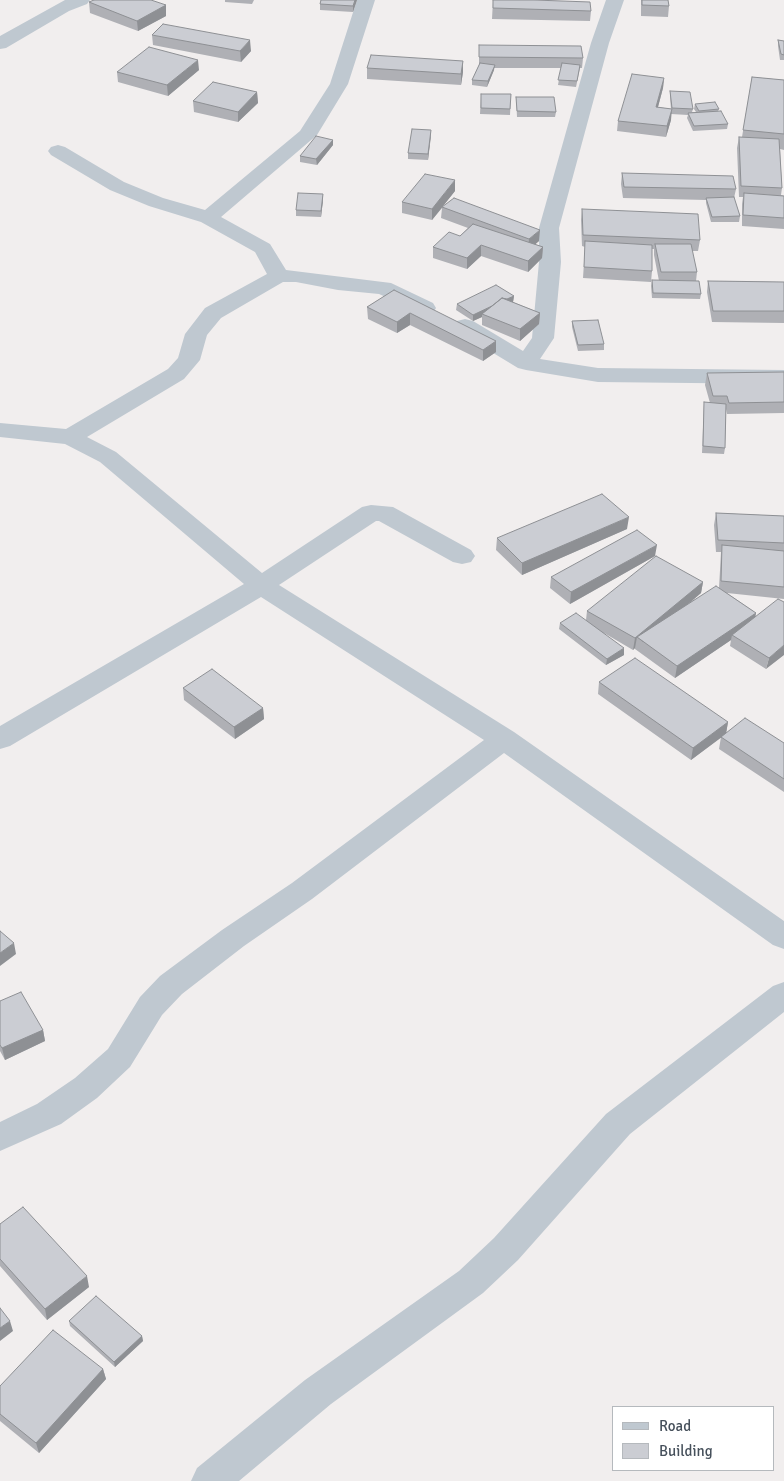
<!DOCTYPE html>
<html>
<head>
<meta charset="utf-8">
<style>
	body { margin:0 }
	#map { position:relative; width:784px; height:1481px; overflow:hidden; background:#f1eeee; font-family:Signika,sans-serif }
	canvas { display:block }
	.legend { position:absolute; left:612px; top:1406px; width:162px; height:65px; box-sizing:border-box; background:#fff; border:1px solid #b5b9bd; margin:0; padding:6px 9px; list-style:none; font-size:15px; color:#46505b }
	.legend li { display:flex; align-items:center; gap:10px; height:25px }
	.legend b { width:25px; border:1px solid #b5b9bd }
</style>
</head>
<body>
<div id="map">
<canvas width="784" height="1481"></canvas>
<ul class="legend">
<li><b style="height:6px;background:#bfc8d0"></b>Road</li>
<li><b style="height:14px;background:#cbcdd3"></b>Building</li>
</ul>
</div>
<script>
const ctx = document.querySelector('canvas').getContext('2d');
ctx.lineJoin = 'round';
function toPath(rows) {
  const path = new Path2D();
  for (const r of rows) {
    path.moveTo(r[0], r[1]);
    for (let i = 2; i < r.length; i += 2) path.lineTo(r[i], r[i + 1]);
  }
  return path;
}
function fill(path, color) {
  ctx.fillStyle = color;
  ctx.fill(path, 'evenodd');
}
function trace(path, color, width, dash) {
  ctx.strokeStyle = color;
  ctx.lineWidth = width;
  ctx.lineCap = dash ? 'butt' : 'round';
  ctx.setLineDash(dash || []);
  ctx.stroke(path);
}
fill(toPath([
	[65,0,90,0,87,4,69,11,6,48,0,49,0,36,65,0],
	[357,0,375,0,348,84,317,135,221,217,270,244,286,270,391,283,433,303,436,308,433,313,425,314,379,294,338,290,296,282,283,282,221,318,207,335,200,360,184,379,87,437,116,452,262,573,362,507,371,505,393,507,471,550,475,556,471,562,462,564,453,562,379,521,376,521,279,585,514,732,784,921,784,949,773,945,504,753,312,899,244,946,182,994,162,1015,130,1067,97,1098,61,1124,0,1151,0,1122,37,1104,75,1078,108,1049,140,997,160,976,222,930,292,883,484,740,261,597,10,746,0,749,0,726,244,584,100,462,65,444,0,437,0,423,66,429,168,369,178,358,185,334,205,308,267,274,255,252,201,222,149,206,110,190,51,155,48,151,51,147,58,145,65,147,124,182,163,198,205,210,300,131,330,84,357,0],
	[606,0,624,0,609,43,559,228,561,262,554,338,540,359,598,368,784,370,784,384,598,382,526,370,518,368,457,331,454,326,457,321,465,319,473,321,523,351,532,338,539,262,539,228,591,43,606,0],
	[784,982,784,1012,630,1134,518,1260,483,1293,331,1404,239,1481,191,1481,197,1468,305,1380,459,1271,494,1238,606,1114,773,986,784,982]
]), '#bfc8d0');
fill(toPath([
	[225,0,254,0,252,4,225,2],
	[321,0,357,0,353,12,320,10,320,4],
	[493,0,591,11,590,21,492,19],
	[641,0,668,0,669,6,668,17,641,16],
	[89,2,166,5,166,16,138,31,90,13],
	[152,35,251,51,241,62,153,45],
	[778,40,784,41,784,60,780,60,778,46],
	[479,45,583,58,582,68,580,68,576,87,558,85,561,68,494,68,494,70,487,87,472,85,472,80,479,65],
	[463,61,463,72,461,85,367,79,367,68],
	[199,70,168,96,118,82,117,72],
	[752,77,784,80,784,150,780,149,782,188,781,195,784,196,784,229,742,226,742,204,743,197,739,197,737,148,739,137,742,137],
	[664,78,663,88,658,107,671,109,670,97,670,91,693,109,692,112,696,112,694,109,695,104,719,109,718,111,728,124,727,129,693,131,687,118,688,115,671,114,671,120,666,137,617,131,618,121],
	[257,92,258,103,238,122,194,112,193,101],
	[481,94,511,94,510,115,480,114],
	[516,97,556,112,555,117,517,117],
	[431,130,428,160,408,159,408,153],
	[333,140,333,145,317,165,300,162,300,156],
	[622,173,736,189,734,198,740,216,739,222,711,222,706,203,706,200,623,198,621,184],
	[455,191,443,206,539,241,535,244,543,247,542,258,528,272,481,256,467,269,433,258,433,247,460,236,468,228,441,218,442,208,432,220,402,213,402,202],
	[323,194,323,200,321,217,296,216,296,210],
	[582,209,700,240,698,251,692,251,697,272,696,281,701,294,700,299,652,298,651,286,652,280,659,281,654,255,654,249,652,249,652,271,651,282,583,278,585,247,582,246,581,220],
	[708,281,784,282,784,323,712,322,707,292],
	[394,290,496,352,483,361,410,325,397,333,368,319,367,307],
	[514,296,513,302,540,313,539,324,520,341,482,325,482,317,473,321,456,310,457,304],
	[572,321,604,344,604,350,578,351,572,327],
	[784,372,784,413,727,414,726,409,725,448,724,454,702,453,704,402,710,403,705,385,707,373],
	[716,513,784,516,784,599,727,593,756,613,755,617,784,602,766,669,730,646,731,640,675,678,635,649,635,648,633,650,604,633,624,655,606,665,559,629,560,623,586,620,587,611,703,582,701,593,692,601,719,588,721,552,716,552,714,525],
	[627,529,522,575,496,550,497,538],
	[655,556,570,604,550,588,551,577],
	[599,682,728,722,726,733,784,743,784,792,719,749,721,737,691,760,598,694],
	[183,688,263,708,264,719,235,739,184,700],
	[0,1001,43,1030,45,1041,5,1060,0,1051],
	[0,1224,89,1287,47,1320,0,1266],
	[69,1321,142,1336,143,1341,115,1367,70,1326],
	[103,1369,106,1379,39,1453,0,1421,0,1386]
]), '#afb0b5');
fill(toPath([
	[355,0,357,0,353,12,353,6],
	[166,5,166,16,138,31,137,21],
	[250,40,251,51,241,62,240,51],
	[198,60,199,70,168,96,167,85],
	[463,61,463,72,461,85,461,74],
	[495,65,494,70,487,87,488,81],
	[664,78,663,88,655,118,656,107],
	[257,92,258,103,238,122,238,112],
	[672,109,671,120,666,137,667,126],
	[431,130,431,136,428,160,428,154],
	[333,140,333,145,317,165,316,159],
	[455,180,455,191,432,220,432,209],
	[323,194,323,200,321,217,321,211],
	[540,230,539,241,528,251,529,239],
	[481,245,481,256,467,269,467,258],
	[543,247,542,258,528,272,528,261],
	[514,296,513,302,482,314,482,317,473,321,473,315],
	[410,313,410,325,397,333,397,322],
	[540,313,539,324,520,341,520,329],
	[496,341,496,352,483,361,483,350],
	[629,517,627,529,522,575,522,563],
	[657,545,655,556,570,604,571,592],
	[703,582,701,593,643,642,637,637,635,648,633,650,635,638],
	[756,613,754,624,732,635,731,640,675,678,677,666],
	[784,645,784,655,766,669,769,658],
	[624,648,624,655,606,665,607,659],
	[263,708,264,719,235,739,234,727],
	[728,722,726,734,691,760,693,748],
	[14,943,16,954,0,966,0,953],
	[43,1030,45,1041,5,1060,2,1048],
	[87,1276,89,1287,47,1320,45,1309],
	[10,1321,13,1331,0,1341,0,1328],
	[142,1336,143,1341,115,1367,114,1362],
	[103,1369,106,1379,39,1453,36,1443]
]), '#8e9094');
const building = toPath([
	[94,0,151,0,166,5,137,21,89,2,94,0],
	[321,0,355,0,353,6,320,4,321,0],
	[493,0,534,0,590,2,591,11,493,8,493,0],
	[642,0,668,0,669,6,642,5,642,0],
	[163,24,250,40,240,51,152,35,163,24],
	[778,40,784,41,784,55,781,54,778,40],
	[479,45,581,46,583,58,479,57,479,45],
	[149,47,198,60,167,85,117,72,149,47],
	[371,55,463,61,461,74,367,68,371,55],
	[480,63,495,65,488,81,472,80,480,63],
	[562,63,580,65,577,81,558,80,562,63],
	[632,74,664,78,656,107,672,109,667,126,618,121,632,74],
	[752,77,784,80,784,134,743,130,752,77],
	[213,82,257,92,238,112,193,101,213,82],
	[670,91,690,92,693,109,672,108,670,91],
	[481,94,511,94,510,109,481,108,481,94],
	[516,97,554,97,556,112,517,111,516,97],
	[715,102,719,109,699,111,695,104,715,102],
	[721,111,728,124,694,126,688,113,721,111],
	[412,129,431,130,428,154,408,153,412,129],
	[316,136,333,140,316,159,300,156,316,136],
	[739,137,779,139,782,188,741,186,739,137],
	[622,173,733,176,736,189,624,187,622,173],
	[425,174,455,180,432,209,402,202,425,174],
	[298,193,323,194,321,211,296,210,298,193],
	[744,193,784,196,784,218,743,215,744,193],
	[734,197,740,216,712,217,706,198,734,197],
	[454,198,540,230,529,239,442,207,454,198],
	[582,209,698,214,700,240,583,235,582,209],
	[473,224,543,247,528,261,481,245,467,258,433,247,449,232,460,236,473,224],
	[585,241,652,245,652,271,584,267,585,241],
	[655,244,691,244,697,272,661,272,655,244],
	[652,280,699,281,701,294,653,293,652,280],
	[708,281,784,282,784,311,713,311,708,281],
	[496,285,514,296,507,299,502,298,492,306,473,315,457,304,496,285],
	[394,290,496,341,483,350,410,313,397,322,367,307,394,290],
	[502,298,540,313,520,329,482,314,502,298],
	[598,320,604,344,578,345,572,321,598,320],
	[784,372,784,402,729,403,727,396,713,396,707,373,784,372],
	[704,402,726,404,725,448,703,446,704,402],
	[602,494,629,517,522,563,497,538,602,494],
	[716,513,784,516,784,543,718,540,716,513],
	[637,530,657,545,571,592,551,577,637,530],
	[722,545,784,551,784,587,721,581,722,545],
	[656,556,703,582,635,638,587,611,656,556],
	[716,586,756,613,677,666,637,637,716,586],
	[778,599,784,602,784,645,769,658,732,635,778,599],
	[576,613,624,648,607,659,560,623,576,613],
	[635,658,728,722,693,748,599,682,635,658],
	[212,669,263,708,234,727,183,688,212,669],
	[745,718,784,743,784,779,721,737,745,718],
	[0,931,14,943,0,953,0,931],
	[21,992,43,1030,2,1048,0,1045,0,1001,21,992],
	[23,1207,87,1276,45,1309,0,1259,0,1224,23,1207],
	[96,1296,142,1336,114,1362,69,1321,96,1296],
	[0,1308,10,1321,0,1328,0,1308],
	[53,1330,103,1369,36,1443,0,1414,0,1386,53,1330]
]);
fill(building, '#cbcdd3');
trace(building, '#8e9094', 1);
</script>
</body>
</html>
